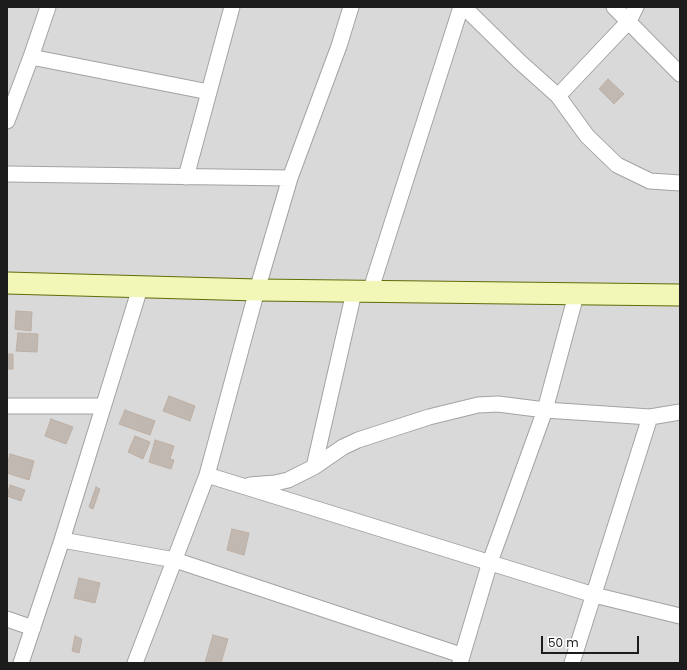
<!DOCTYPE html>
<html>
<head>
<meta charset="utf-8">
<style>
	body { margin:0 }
	#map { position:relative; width:687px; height:670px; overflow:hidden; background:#ede9e2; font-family:Poppins,sans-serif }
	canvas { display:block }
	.frame { position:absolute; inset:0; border:8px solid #1c1c1c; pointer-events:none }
	.scale { position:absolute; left:541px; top:636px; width:98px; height:18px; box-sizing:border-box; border:2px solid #1c1c1c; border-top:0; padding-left:5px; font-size:12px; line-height:14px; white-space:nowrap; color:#1c1c1c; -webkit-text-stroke:3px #fff; paint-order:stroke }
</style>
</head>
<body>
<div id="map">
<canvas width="687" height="670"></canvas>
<div class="frame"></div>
<div class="scale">50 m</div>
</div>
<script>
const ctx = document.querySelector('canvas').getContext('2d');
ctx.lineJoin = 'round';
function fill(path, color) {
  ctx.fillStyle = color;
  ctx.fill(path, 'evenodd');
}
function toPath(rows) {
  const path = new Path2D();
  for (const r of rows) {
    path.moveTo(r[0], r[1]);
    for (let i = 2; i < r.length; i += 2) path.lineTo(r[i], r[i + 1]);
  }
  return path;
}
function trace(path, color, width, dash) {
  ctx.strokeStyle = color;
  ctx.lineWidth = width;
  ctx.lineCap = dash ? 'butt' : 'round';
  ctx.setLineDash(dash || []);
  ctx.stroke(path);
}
fill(toPath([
	[7,7,680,7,680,663,7,663]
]), '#dad9d9');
const building = toPath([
	[608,79,624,94,614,104,599,89,608,79],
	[16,311,32,312,31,331,15,329,16,311],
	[18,333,38,334,37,352,16,351,18,333],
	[7,354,13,354,13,369,7,369,7,354],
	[169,396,195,406,190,421,163,411,169,396],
	[125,410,155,421,150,435,119,424,125,410],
	[51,419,73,427,66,444,45,436,51,419],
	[135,436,150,442,143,459,128,452,135,436],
	[155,440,174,446,170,459,174,460,171,469,149,462,155,440],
	[10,454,34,461,29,480,7,473,7,466,10,454],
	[10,485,25,490,21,501,7,496,10,485],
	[96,487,100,489,93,509,89,507,96,487],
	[232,529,249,533,244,555,227,550,232,529],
	[79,578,100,583,95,603,74,598,79,578],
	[213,635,228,639,221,663,205,663,213,635],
	[75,636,82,639,79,653,72,651,75,636]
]);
fill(building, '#c1b9b1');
trace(building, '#beb0a5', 1);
const street = toPath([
	[464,7,520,62,558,96,587,136,617,165,650,181,680,183],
	[614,7,680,74],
	[31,57,209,92],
	[558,96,629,21,636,7],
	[7,121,31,57,48,7],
	[7,174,290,178],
	[186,177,232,7],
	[370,292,461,7],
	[7,406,103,406],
	[314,467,354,292],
	[207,475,594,595,680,616],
	[250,485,275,483,288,480,314,467,343,447,358,440,429,417,478,405,498,404,545,410,650,417,680,412],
	[62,540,175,560,461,655],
	[7,619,33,628],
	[21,663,62,540,140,288],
	[135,663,207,475,257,290,290,178,339,46,351,7],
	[460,663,490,562,545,410,576,295],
	[572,663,650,417]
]);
const secondary = toPath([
	[7,283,257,290,680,295]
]);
trace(street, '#a3a3a3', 17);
trace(secondary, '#606d09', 23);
trace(street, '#fff', 15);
trace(secondary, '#f2f6b6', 21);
</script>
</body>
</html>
